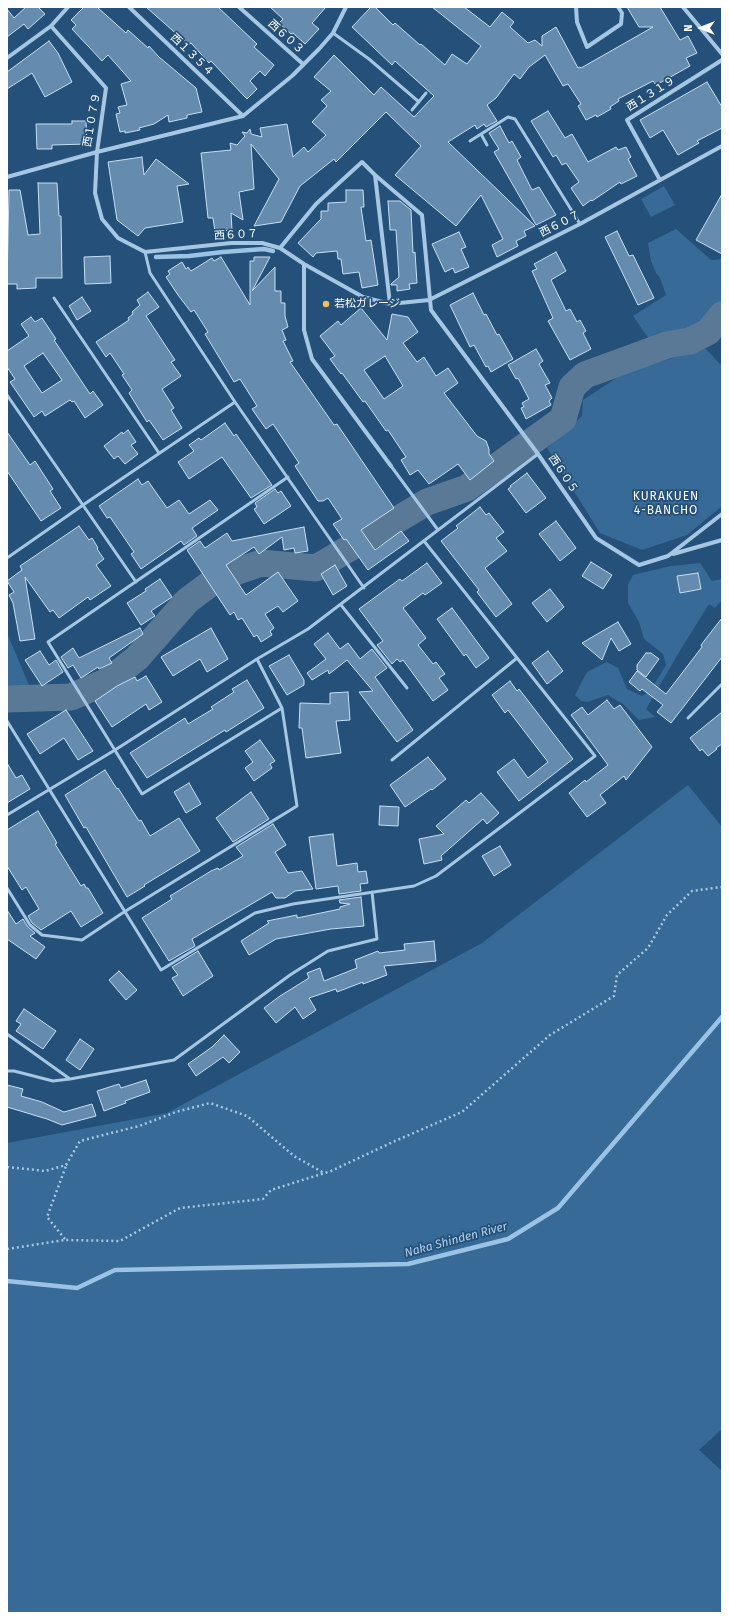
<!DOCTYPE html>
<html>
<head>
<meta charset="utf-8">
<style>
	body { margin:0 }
	#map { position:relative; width:729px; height:1620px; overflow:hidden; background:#245079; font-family:"Fira Sans",sans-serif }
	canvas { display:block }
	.frame { position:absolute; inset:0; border:8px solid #fff; pointer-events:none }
	.north { position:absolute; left:681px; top:8px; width:40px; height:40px; -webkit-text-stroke:3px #245079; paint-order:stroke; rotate:270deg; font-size:11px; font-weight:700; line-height:16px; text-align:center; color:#fff }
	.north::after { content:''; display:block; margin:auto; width:14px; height:18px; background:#fff; clip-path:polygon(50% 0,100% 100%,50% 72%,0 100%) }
</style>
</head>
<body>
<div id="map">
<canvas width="729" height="1620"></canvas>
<div class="frame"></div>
<div class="north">N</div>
</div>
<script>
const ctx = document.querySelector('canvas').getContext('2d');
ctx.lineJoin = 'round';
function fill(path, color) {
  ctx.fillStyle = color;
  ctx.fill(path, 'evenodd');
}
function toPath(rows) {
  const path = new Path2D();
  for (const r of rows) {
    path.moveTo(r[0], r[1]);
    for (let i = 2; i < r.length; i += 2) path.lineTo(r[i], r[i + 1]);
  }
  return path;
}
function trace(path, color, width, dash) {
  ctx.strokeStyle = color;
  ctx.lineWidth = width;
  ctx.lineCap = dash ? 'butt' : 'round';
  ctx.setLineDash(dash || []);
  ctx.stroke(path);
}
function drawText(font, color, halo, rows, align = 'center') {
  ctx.font = font + ' "Fira Sans","Noto Sans JP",sans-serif';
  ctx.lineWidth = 3.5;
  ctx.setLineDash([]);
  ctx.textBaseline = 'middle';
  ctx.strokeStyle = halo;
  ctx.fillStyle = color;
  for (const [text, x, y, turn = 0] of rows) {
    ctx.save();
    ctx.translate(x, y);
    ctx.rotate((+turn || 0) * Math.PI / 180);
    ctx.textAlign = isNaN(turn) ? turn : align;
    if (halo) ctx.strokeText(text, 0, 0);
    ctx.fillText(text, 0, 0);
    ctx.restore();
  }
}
fill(toPath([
	[664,186,675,205,651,217,641,199],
	[676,229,711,260,722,259,722,306,707,326,653,345,633,316,666,295,660,278,656,273,651,261,648,243],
	[705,348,722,366,722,506,687,535,642,550,600,533,547,448,582,416,583,400,624,373],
	[700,563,712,581,722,579,722,600,715,608,709,604,681,649,646,709,655,717,639,720,623,704,608,695,587,702,581,701,575,695,587,672,607,662,618,668,627,689,642,696,651,690,666,665,663,654,644,639,639,622,628,603,628,585,633,575,671,566],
	[7,633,32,692,7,698],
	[688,785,722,827,722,1429,699,1450,722,1471,722,1613,7,1613,7,1143,167,1113,482,943]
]), '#376a96');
trace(toPath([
	[156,257,189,256,223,252,264,249,273,251],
	[7,1281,77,1288,115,1270,408,1264,508,1239,558,1208,722,1017]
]), '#9ac3e5', 4.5);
trace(toPath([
	[7,699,71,697,108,681,137,658,187,601,211,583,238,571,261,563,316,568,427,502,467,488,563,419,572,387,585,375,667,345,690,341,708,332,722,315]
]), '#597997', 27);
const building = toPath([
	[26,7,38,7,45,14,28,29,24,24,7,37,7,9,14,18,26,7],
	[84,7,97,7,126,33,128,30,148,48,149,46,159,57,196,88,202,112,187,115,187,118,169,122,168,115,154,124,139,128,140,130,125,133,125,131,120,132,116,114,120,113,118,107,127,105,121,84,131,81,108,55,102,61,72,29,76,25,71,20,84,7],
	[146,7,218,7,257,44,254,47,274,65,265,76,260,71,250,81,257,89,247,99,211,61,209,63,191,43,189,45,146,7],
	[270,7,326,7,312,23,319,29,305,44,293,33,291,34,279,23,283,19,270,7],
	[371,7,375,7,393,25,395,23,420,45,421,44,445,65,452,54,467,64,481,46,432,7,464,7,490,27,502,12,514,22,510,27,528,43,535,40,542,46,542,36,556,27,578,68,580,67,581,68,653,27,639,27,627,7,660,7,680,40,688,36,697,53,686,58,690,66,656,85,653,81,618,99,619,101,610,107,611,109,597,117,596,115,586,120,578,106,581,104,568,84,563,86,545,55,529,67,520,79,514,74,496,98,487,105,497,121,486,127,484,124,477,129,475,125,448,142,535,226,524,231,526,236,516,241,518,246,497,257,492,245,503,239,481,195,456,226,395,175,421,146,386,112,336,162,334,159,300,186,281,222,254,226,279,179,251,144,254,189,239,192,243,220,231,213,232,230,215,232,213,218,208,218,201,153,231,150,230,143,237,145,245,136,242,132,247,133,250,129,251,134,262,137,260,128,287,124,293,157,304,147,308,152,326,135,312,122,327,106,321,100,331,91,314,77,334,55,374,95,381,87,414,117,434,96,395,61,392,65,352,27,371,7],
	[49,41,58,53,72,82,45,97,32,73,7,89,7,72,49,41],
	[707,82,722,107,722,128,697,141,699,143,678,155,663,130,650,138,640,120,707,82],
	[548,111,565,138,572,134,588,162,616,147,618,150,626,147,631,157,628,159,637,176,621,184,620,182,592,201,591,200,583,206,571,188,579,182,566,163,562,165,556,155,553,157,531,121,548,111],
	[72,121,86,121,87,144,52,145,52,149,37,149,36,124,72,124,72,121],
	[500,126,509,143,512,141,521,157,517,160,532,190,539,187,556,215,536,225,494,152,499,149,489,133,500,126],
	[142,157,144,175,156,159,189,184,177,186,183,222,145,228,138,236,117,220,108,162,142,157],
	[38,183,57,183,59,216,61,216,62,278,36,278,36,288,17,289,17,284,7,284,9,190,20,190,28,235,40,234,38,183],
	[346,190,363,190,364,207,361,207,366,241,371,240,378,285,362,288,359,272,343,274,341,259,338,259,337,251,316,253,313,257,298,243,321,219,321,211,328,211,328,203,346,202,346,190],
	[722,194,722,254,696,240,722,194],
	[388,201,400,201,411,210,413,253,415,252,417,283,409,284,410,289,397,291,397,285,391,285,391,284,399,277,396,230,390,230,388,201],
	[617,231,629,256,633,255,654,298,638,305,605,237,617,231],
	[459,232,466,247,461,249,469,267,455,273,453,268,445,272,432,244,459,232],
	[556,252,566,271,551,280,566,311,570,309,577,322,580,320,586,331,583,333,591,349,570,360,548,321,553,318,532,271,537,269,534,264,556,252],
	[110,256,111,283,85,284,84,257,110,256],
	[221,257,250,305,250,261,254,261,254,257,270,257,252,291,275,267,275,291,281,291,281,303,285,303,285,316,288,327,282,330,286,340,283,341,293,361,290,362,334,425,337,424,394,508,361,530,375,550,401,531,409,541,368,570,346,539,344,540,333,524,342,519,328,498,323,501,318,501,295,466,299,463,273,424,266,429,252,409,257,406,240,379,234,382,205,334,208,332,194,310,191,312,178,295,166,277,170,274,168,271,182,262,186,269,188,267,191,271,212,258,214,261,221,257],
	[148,292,159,307,146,316,175,360,171,362,181,376,162,389,174,408,171,410,182,428,163,440,149,420,147,422,140,411,129,393,132,390,122,375,124,374,110,353,106,357,96,342,129,320,128,318,133,314,132,312,140,305,137,300,148,292],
	[473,293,484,315,486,314,497,335,499,334,513,359,491,372,488,366,486,367,474,345,470,347,450,305,473,293],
	[82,297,91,311,77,320,69,306,82,297],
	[361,308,387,340,392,314,408,317,418,332,403,343,417,362,424,357,436,376,448,368,458,383,444,393,477,436,486,441,489,449,489,454,494,461,470,480,458,464,429,484,418,470,410,475,401,460,406,457,388,430,386,431,365,401,363,402,342,373,341,374,330,359,335,356,320,336,338,321,341,325,361,308],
	[385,356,403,386,384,399,364,370,385,356],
	[31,317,35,322,42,318,56,339,54,340,90,394,93,391,103,405,85,418,74,401,72,402,70,400,45,416,42,411,34,417,10,382,15,379,7,367,7,351,29,336,21,324,31,317],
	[43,353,62,380,42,393,24,366,43,353],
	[536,349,543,361,539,364,550,383,545,385,552,398,549,401,551,405,526,419,521,408,524,407,522,403,529,399,518,378,516,379,508,365,536,349],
	[225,423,234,436,236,434,272,485,251,498,222,457,189,479,178,462,194,451,189,445,199,438,201,440,225,423],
	[128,430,136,442,131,445,138,454,125,464,118,456,114,459,104,446,122,432,123,434,128,430],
	[7,432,30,465,35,461,53,489,50,491,61,508,41,521,7,471,7,432],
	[527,473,546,498,526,513,508,489,511,487,510,486,527,473],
	[138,479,142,485,148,481,167,508,179,500,189,514,210,500,218,510,192,528,197,536,184,545,181,541,141,569,131,554,134,552,110,517,107,518,99,506,138,479],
	[275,489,278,493,281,491,291,506,264,524,254,509,257,507,255,503,275,489],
	[480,507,486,515,489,513,504,532,496,538,507,551,485,568,512,604,496,617,477,592,479,590,441,541,458,528,456,526,480,507],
	[556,521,576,548,560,561,539,534,556,521],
	[79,526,89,540,92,538,98,548,97,549,104,559,96,565,111,586,90,600,88,597,59,618,53,610,50,612,25,577,35,639,20,641,13,603,9,595,14,592,7,581,22,570,20,566,79,526],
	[304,527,308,551,295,553,294,548,284,550,282,537,259,554,254,547,226,565,246,595,278,572,298,601,283,612,278,606,265,614,274,628,270,631,272,635,261,642,257,635,254,637,242,618,238,620,234,612,230,615,187,550,200,541,205,548,227,533,232,541,304,527],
	[591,562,612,575,603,589,582,576,591,562],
	[427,563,442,583,425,595,423,593,403,608,426,638,418,645,433,664,436,662,445,674,439,678,448,690,433,701,403,660,400,662,397,659,392,664,377,645,383,641,359,609,400,579,402,581,427,563],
	[335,565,347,586,333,595,321,574,335,565],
	[698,573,701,589,680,593,677,576,698,573],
	[160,579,172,597,151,611,155,616,141,625,127,603,146,591,145,589,160,579],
	[550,589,564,607,547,622,532,603,550,589],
	[452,608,489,658,476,668,466,654,464,656,437,619,452,608],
	[722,618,722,657,671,723,657,712,663,705,642,689,640,691,629,682,637,671,666,694,702,647,701,645,722,618],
	[618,622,631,644,619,651,611,638,602,660,582,643,618,622],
	[140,628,143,634,109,658,112,663,99,669,98,667,81,678,73,665,68,668,61,657,73,648,79,658,140,628],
	[211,628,228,659,207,672,200,659,173,676,161,657,211,628],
	[328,633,340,649,348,643,360,659,372,649,387,668,375,677,413,730,397,742,359,692,373,691,347,660,329,674,328,670,312,680,307,673,326,659,314,644,328,633],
	[40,651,49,665,56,660,63,672,42,686,25,660,40,651],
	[548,651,563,671,547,684,532,663,548,651],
	[646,653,651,653,659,659,646,677,637,670,637,665,646,653],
	[289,655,304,680,304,685,287,695,269,666,289,655],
	[146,676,162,702,149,710,146,704,112,727,95,701,117,686,135,677,137,681,146,676],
	[247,680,264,708,226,732,225,730,147,778,130,753,185,718,188,724,213,709,211,707,234,692,232,689,247,680],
	[510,681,517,691,519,689,573,759,519,801,497,772,514,759,528,778,548,762,508,710,505,713,492,695,510,681],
	[348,692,350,720,336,721,341,753,306,758,302,728,299,728,300,703,330,704,330,693,348,692],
	[607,700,614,709,620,705,652,747,626,780,624,776,600,795,606,803,587,817,569,793,585,780,586,782,608,765,571,715,582,707,588,715,607,700],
	[66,710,93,751,78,760,64,738,40,754,27,734,66,710],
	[722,712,722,744,716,748,717,749,708,756,702,749,700,751,690,738,722,712],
	[260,740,275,761,270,764,272,768,254,781,245,768,253,762,245,751,260,740],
	[428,757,446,779,432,790,431,789,405,807,390,785,428,757],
	[7,763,16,778,22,775,30,789,7,803,7,763],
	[105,770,117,789,118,788,139,821,141,820,150,836,179,818,200,851,144,885,145,886,127,897,86,827,84,828,65,795,105,770],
	[189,783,201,804,186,813,174,792,189,783],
	[251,792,269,819,233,842,216,818,251,792],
	[481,793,499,813,487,824,483,819,441,856,442,860,424,864,419,839,444,834,436,826,466,800,469,803,481,793],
	[380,806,399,807,398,826,379,825,380,806],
	[38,811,57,843,55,844,81,886,84,884,86,888,88,888,103,913,81,927,71,911,41,930,32,923,28,916,39,909,26,887,22,890,7,866,7,830,38,811],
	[273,824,286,845,275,852,288,873,302,871,313,889,295,891,285,898,276,898,272,892,192,939,195,946,169,961,142,918,172,899,170,896,211,871,218,868,219,870,243,856,236,847,273,824],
	[333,834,337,866,357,863,358,872,366,871,368,883,360,884,361,891,339,894,338,886,316,889,309,837,333,834],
	[500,846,511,865,494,876,482,856,500,846],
	[361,897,364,926,331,929,276,939,249,955,241,941,269,923,267,921,297,915,297,918,340,909,340,907,350,904,340,903,339,900,361,897],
	[7,910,16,924,23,919,28,927,35,933,30,936,45,947,36,959,7,939,7,910],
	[434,941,436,961,384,966,387,975,363,984,363,982,337,992,336,989,309,998,316,1010,303,1019,295,1007,276,1023,264,1008,280,996,309,978,307,973,320,968,324,981,357,968,355,960,378,951,379,953,405,950,404,944,434,941],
	[198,951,213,976,183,996,172,978,178,975,172,967,198,951],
	[119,971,137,990,126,1000,109,980,119,971],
	[24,1009,56,1031,43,1049,16,1031,21,1024,16,1021,24,1009],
	[224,1035,240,1052,229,1063,223,1057,196,1076,188,1064,212,1047,224,1035],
	[80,1039,94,1049,80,1070,66,1060,80,1039],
	[146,1080,150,1092,125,1101,126,1103,104,1111,97,1091,119,1084,121,1088,146,1080],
	[7,1085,23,1089,21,1096,42,1102,64,1112,92,1104,96,1116,62,1125,47,1119,7,1107,7,1085]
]);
fill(building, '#658baf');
trace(building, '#c8dff3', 1);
trace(toPath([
	[7,1167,45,1171,66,1165,80,1141,139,1126,176,1112,210,1103,247,1116,294,1156,324,1173],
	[65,1239,47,1217,66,1166],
	[7,1249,65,1240,120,1241,180,1208,263,1199,271,1190,331,1171,395,1141,462,1112,550,1035,614,996,617,975,648,948,667,915,692,891,722,887]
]), '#a6c7e4', 2.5, [2, 3]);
trace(toPath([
	[333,33,369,59,419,102],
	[412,110,426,93],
	[481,134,487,145],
	[470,141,508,117,515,119,580,224],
	[145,252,150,273,235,402,364,588],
	[54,298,159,453],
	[7,395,136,582],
	[391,466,438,530],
	[7,558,83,505,235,402],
	[341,605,407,688],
	[282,708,142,794,48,642,288,477],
	[688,718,722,684],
	[7,721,161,970,255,913,293,904,414,886,436,876,595,756,424,541],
	[392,760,517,658],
	[7,815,115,750,257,659,308,629,538,454],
	[7,888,30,925,42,935,82,940,124,912,297,806,282,708,257,659],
	[7,1034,70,1079,174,1060,290,975,328,951,377,939,372,892],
	[7,1071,14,1071,53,1081,70,1079]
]), '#a6c7e4', 3);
trace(toPath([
	[129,7,243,116],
	[239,7,303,64],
	[346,7,333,33,319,49,292,76,243,116,97,152,95,193,102,219,118,238,145,252,231,243,262,243,280,248,304,264,363,297,390,304,429,300,580,224,722,146],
	[576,7,577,22,587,47,621,24,622,13,618,7],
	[683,7,722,54],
	[51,26,68,7],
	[7,58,51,26,106,88,97,152,7,177],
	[375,175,390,304],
	[660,180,627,120,722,60],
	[280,248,316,204,362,162,375,175,422,215,431,310,538,454,596,538,639,565,668,556,722,514],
	[304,264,304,330,312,359,391,466],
	[673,554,722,540]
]), '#a6c7e4', 4);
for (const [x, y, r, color] of [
	[326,304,4,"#eebd69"]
]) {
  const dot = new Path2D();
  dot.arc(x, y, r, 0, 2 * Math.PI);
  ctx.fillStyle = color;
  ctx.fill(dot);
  trace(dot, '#245079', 1.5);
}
drawText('11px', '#fff', '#245079', [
	["西６０３",286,37,42],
	["西１３５４",192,55,44],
	["西１３１９",651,94,-32],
	["西１０７９",92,120,-80],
	["西６０７",560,224,-27],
	["西６０７",236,235,-3],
	["西６０５",563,474,56]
]);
drawText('11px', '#fff', '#245079', [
	["若松ガレージ",334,304]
], 'left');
ctx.letterSpacing = '1px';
drawText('12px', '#fff', '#245079', [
	["KURAKUEN",666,497],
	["4-BANCHO",666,511]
]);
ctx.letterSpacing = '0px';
drawText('italic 12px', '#b1d0ec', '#245079', [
	["Naka Shinden River",456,1240,-15]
]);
</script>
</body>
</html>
